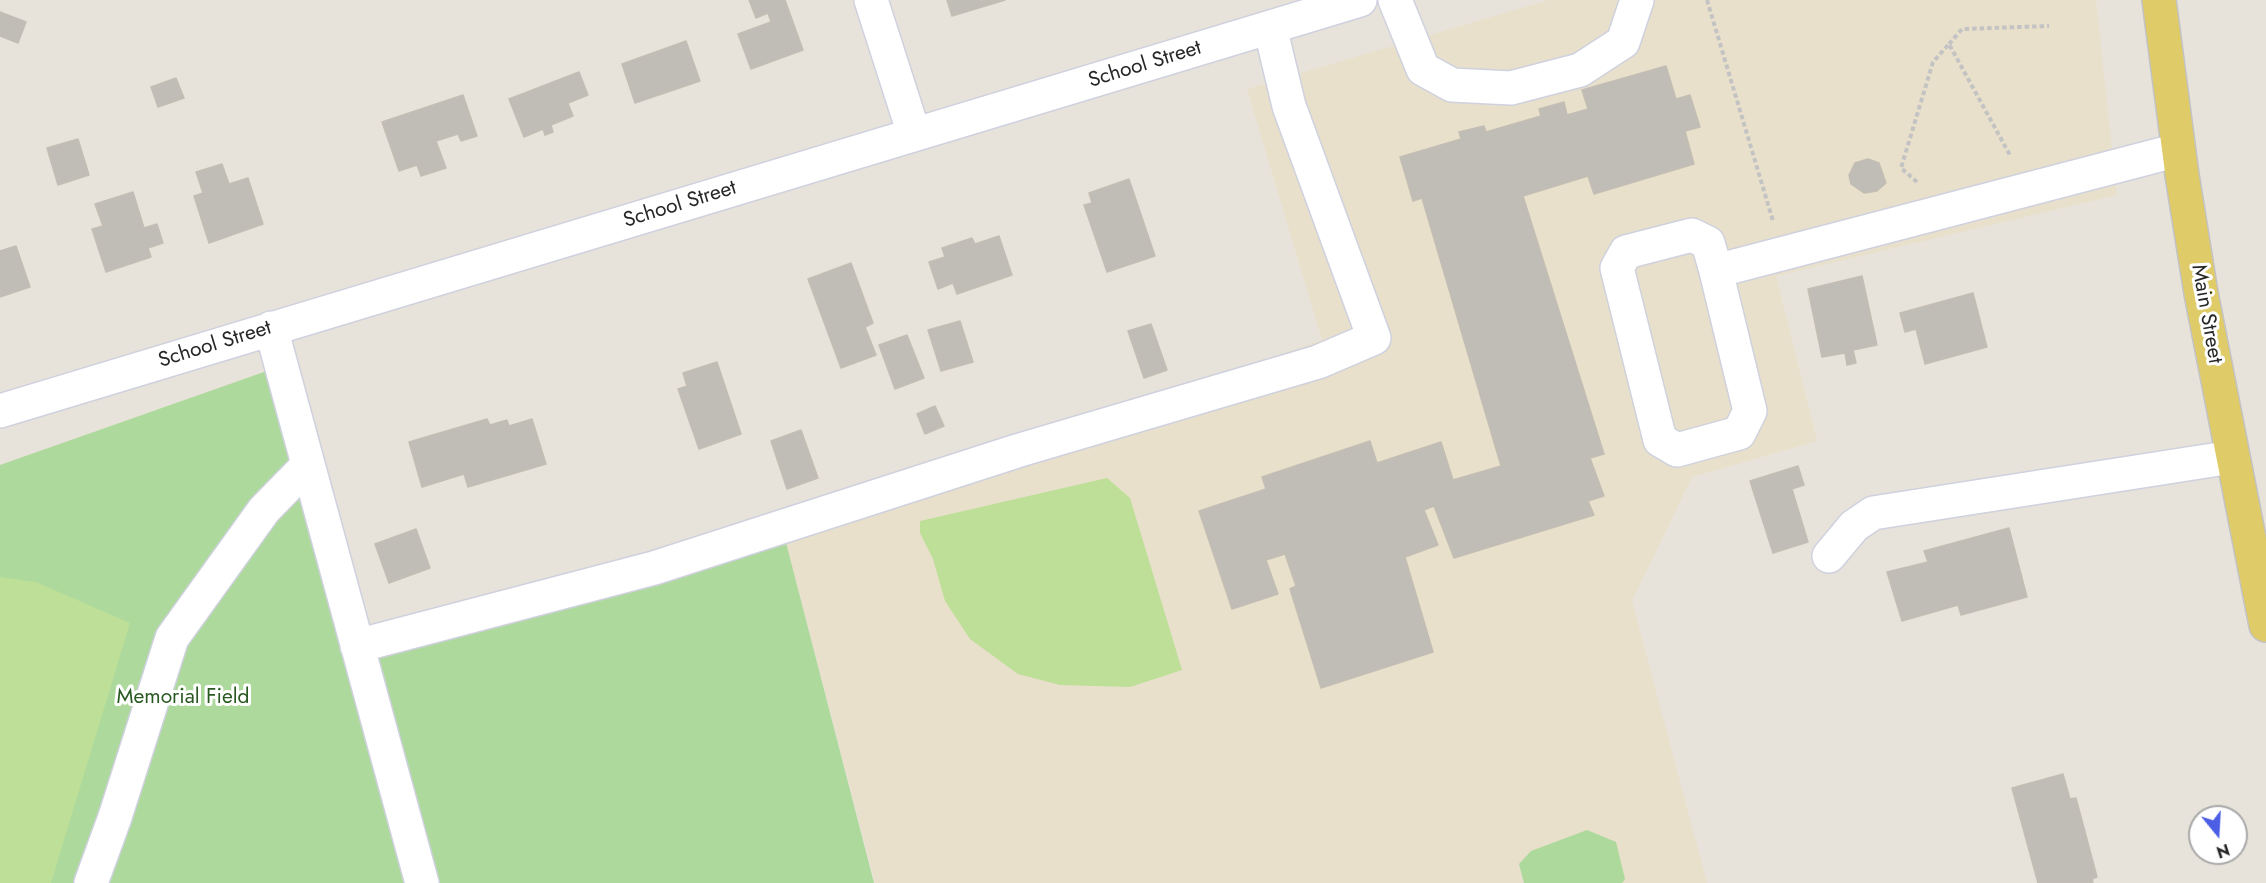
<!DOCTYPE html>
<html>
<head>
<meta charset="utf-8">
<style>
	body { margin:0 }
	#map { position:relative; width:2266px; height:883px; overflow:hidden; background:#e8e3da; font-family:Jost,sans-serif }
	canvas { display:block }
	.north { position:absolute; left:2188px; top:805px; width:60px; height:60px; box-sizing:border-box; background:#fff; border:2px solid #a9a9a9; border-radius:50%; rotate:162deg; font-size:16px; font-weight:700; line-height:24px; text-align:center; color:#272727 }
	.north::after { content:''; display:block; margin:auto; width:21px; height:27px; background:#4b5ee4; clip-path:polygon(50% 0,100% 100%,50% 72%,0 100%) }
</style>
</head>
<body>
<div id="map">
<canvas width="2266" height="883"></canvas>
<div class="north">N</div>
</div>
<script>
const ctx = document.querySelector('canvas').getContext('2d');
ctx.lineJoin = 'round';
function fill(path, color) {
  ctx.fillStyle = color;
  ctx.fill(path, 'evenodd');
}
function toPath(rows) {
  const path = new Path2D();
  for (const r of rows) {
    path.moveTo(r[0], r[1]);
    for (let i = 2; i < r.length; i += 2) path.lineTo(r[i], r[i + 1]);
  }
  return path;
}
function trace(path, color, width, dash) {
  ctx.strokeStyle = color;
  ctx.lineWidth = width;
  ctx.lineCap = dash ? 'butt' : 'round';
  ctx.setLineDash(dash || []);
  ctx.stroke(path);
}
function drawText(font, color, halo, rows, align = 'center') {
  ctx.font = font + ' Jost,sans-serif';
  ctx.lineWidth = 6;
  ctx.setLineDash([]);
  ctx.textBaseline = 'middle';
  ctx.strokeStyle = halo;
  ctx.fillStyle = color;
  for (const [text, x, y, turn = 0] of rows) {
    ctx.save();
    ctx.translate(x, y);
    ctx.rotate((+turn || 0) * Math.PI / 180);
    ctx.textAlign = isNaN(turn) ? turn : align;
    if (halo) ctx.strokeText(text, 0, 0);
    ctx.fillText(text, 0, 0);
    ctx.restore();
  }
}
fill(toPath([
	[1549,0,2096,0,2117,195,1776,276,1817,441,1692,477,1632,601,1707,883,875,883,782,527,1322,340,1247,89]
]), '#e8e0cb');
fill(toPath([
	[281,366,358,646,782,527,874,883,0,883,0,465],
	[1587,830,1616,842,1625,879,1622,883,1524,883,1519,864,1531,851]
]), '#add99c');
fill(toPath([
	[1107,478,1130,498,1182,670,1130,687,1060,685,1018,674,970,639,945,601,933,559,920,533,920,521],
	[0,577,36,582,130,623,51,883,0,883]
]), '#bddf98');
const building = toPath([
	[749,0,785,0,803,50,751,69,738,34,771,22,768,13,756,18,749,0],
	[947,0,1005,0,952,16,947,0],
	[0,12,26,22,18,43,0,36,0,12],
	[686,41,700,81,635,103,622,64,686,41],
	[1666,66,1676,99,1690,95,1700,127,1685,131,1694,164,1594,194,1588,176,1523,196,1604,454,1590,458,1604,496,1588,501,1594,515,1454,558,1434,506,1424,510,1438,545,1405,557,1433,652,1321,688,1290,589,1296,586,1285,554,1266,560,1278,594,1232,609,1199,511,1266,489,1262,477,1370,441,1377,463,1441,442,1453,480,1501,466,1422,198,1413,201,1400,157,1461,139,1459,132,1484,126,1486,132,1541,116,1539,109,1564,102,1567,115,1588,109,1582,90,1666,66],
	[579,72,588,95,568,103,573,116,551,125,553,132,545,135,543,129,524,137,509,99,579,72],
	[176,78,184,98,158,107,151,87,176,78],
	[463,95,477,136,461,141,458,134,436,141,446,168,421,176,417,165,399,171,382,122,463,95],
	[78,139,89,175,58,185,47,148,78,139],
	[1868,159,1879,163,1886,183,1877,191,1864,193,1851,184,1849,175,1855,163,1868,159],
	[222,164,229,184,248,178,263,224,209,243,194,196,203,193,196,172,222,164],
	[1129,179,1155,256,1107,272,1084,205,1092,203,1089,193,1129,179],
	[133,192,144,228,157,224,163,243,148,248,151,257,106,272,92,229,103,226,95,204,133,192],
	[999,236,1012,275,957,294,953,283,938,289,929,262,945,257,942,248,972,238,975,244,999,236],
	[16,246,30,287,0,297,0,251,16,246],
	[851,263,873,323,865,327,876,355,841,368,808,279,851,263],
	[1862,276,1877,345,1853,350,1856,363,1847,365,1845,353,1822,357,1808,289,1862,276],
	[1973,293,1987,347,1925,364,1916,329,1905,332,1900,313,1973,293],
	[960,321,973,362,941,371,928,330,960,321],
	[1151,324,1167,370,1144,378,1128,331,1151,324],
	[907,335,924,378,895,389,879,345,907,335],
	[717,362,741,434,699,449,678,389,687,386,683,373,717,362],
	[935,406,944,426,925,434,917,414,935,406],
	[487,419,490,425,507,420,509,426,532,419,546,464,468,487,464,474,422,487,409,442,487,419],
	[801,430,818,478,787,489,771,441,801,430],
	[1798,466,1804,485,1792,489,1808,542,1773,553,1750,481,1798,466],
	[2009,528,2027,597,1961,615,1958,605,1902,621,1887,572,1928,562,1924,551,2009,528],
	[416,529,430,568,389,583,375,544,416,529],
	[2063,774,2070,799,2076,798,2097,877,2092,879,2093,883,2038,883,2012,788,2063,774]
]);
fill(building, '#c0bcb6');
trace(building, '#c3beb4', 1.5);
const minor = toPath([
	[871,0,914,134],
	[1395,0,1423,69,1452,85,1511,88,1580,70,1623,42,1637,0],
	[1716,271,1750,411,1739,433,1677,450,1660,440,1617,268,1626,252,1692,235,1708,243,1716,271,2178,150],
	[271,328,422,883],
	[0,411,1360,0],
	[1829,556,1854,526,1873,513,2232,457],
	[357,646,654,568,1020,450,1318,362,1374,338,1289,106,1270,27],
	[91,883,115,817,172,638,264,510,308,465]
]);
const major = toPath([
	[2159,0,2182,175,2201,293,2266,625]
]);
trace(minor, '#cfd1de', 36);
trace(major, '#c3c3c3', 36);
trace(toPath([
	[1707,0,1773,221],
	[1949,44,1962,29,2049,26],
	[1917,182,1901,168,1933,62,1949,44,2011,157]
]), '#c3c3c3', 4, [4.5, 3]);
trace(minor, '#fff', 33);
trace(major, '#dfcb67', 33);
drawText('21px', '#272727', '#fff', [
	["School Street",1145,65,-17],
	["School Street",680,205,-17],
	["Main Street",2206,314,80],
	["School Street",215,345,-17]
]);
drawText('21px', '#295a21', '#fff', [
	["Memorial Field",183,698]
]);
</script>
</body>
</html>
